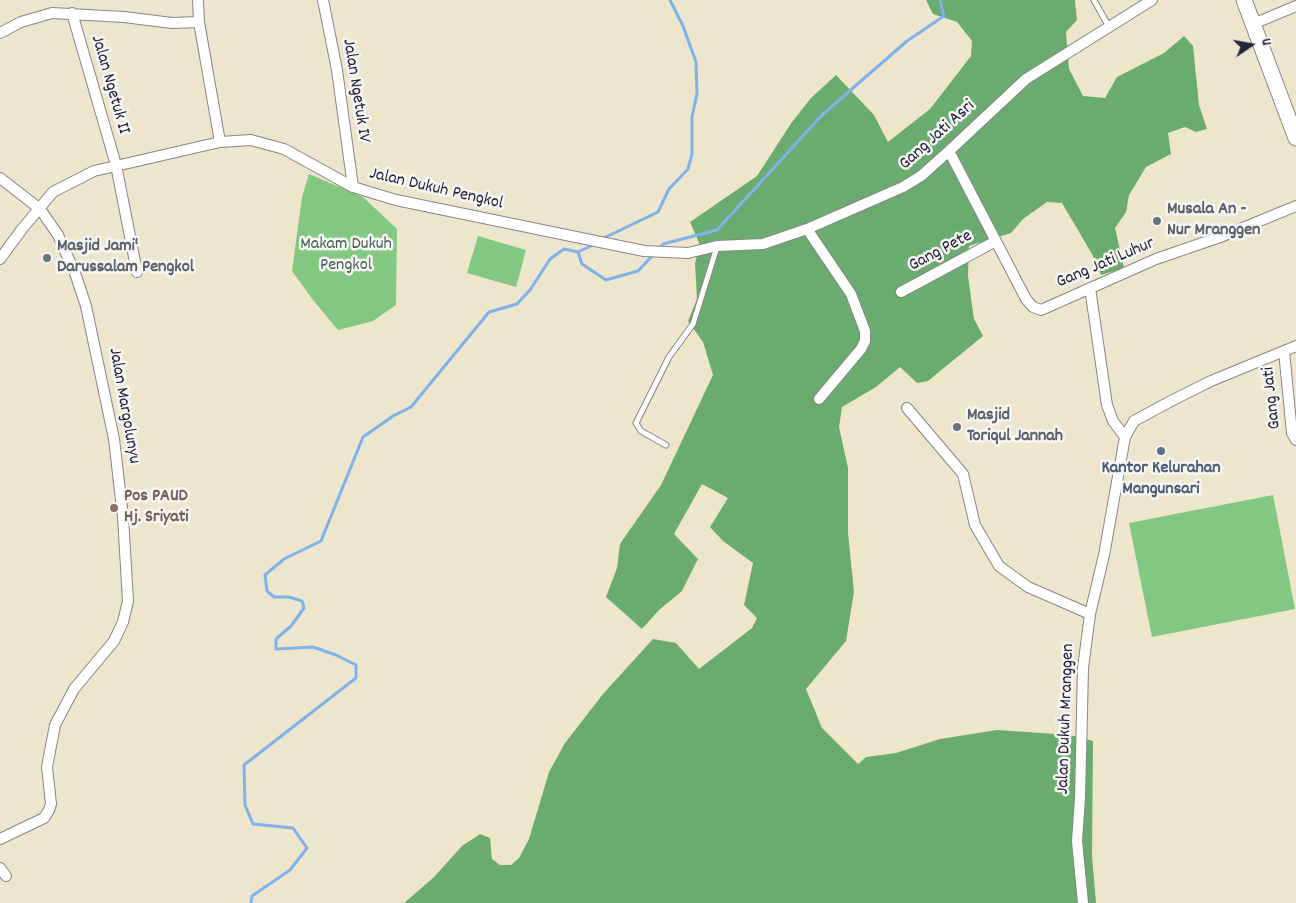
<!DOCTYPE html>
<html>
<head>
<meta charset="utf-8">
<style>
	body { margin:0 }
	#map { position:relative; width:1296px; height:903px; overflow:hidden; background:#eee6cc; font-family:Dekko,sans-serif }
	canvas { display:block }
	.north { position:absolute; left:1226px; top:20px; width:50px; height:50px; -webkit-text-stroke:4px #f6f6f2; paint-order:stroke; rotate:78deg; font-size:14px; font-weight:700; line-height:20px; text-align:center; color:#22223b }
	.north::after { content:''; display:block; margin:auto; width:18px; height:22px; background:#22223b; clip-path:polygon(50% 0,100% 100%,50% 72%,0 100%) }
</style>
</head>
<body>
<div id="map">
<canvas width="1296" height="903"></canvas>
<div class="north">U</div>
</div>
<script>
const ctx = document.querySelector('canvas').getContext('2d');
ctx.lineJoin = 'round';
function fill(path, color) {
  ctx.fillStyle = color;
  ctx.fill(path, 'evenodd');
}
function toPath(rows) {
  const path = new Path2D();
  for (const r of rows) {
    path.moveTo(r[0], r[1]);
    for (let i = 2; i < r.length; i += 2) path.lineTo(r[i], r[i + 1]);
  }
  return path;
}
function trace(path, color, width, dash) {
  ctx.strokeStyle = color;
  ctx.lineWidth = width;
  ctx.lineCap = dash ? 'butt' : 'round';
  ctx.setLineDash(dash || []);
  ctx.stroke(path);
}
function drawText(font, color, halo, rows, align = 'center') {
  ctx.font = font + ' Dekko,sans-serif';
  ctx.lineWidth = 5;
  ctx.setLineDash([]);
  ctx.textBaseline = 'middle';
  ctx.strokeStyle = halo;
  ctx.fillStyle = color;
  for (const [text, x, y, turn = 0] of rows) {
    ctx.save();
    ctx.translate(x, y);
    ctx.rotate((+turn || 0) * Math.PI / 180);
    ctx.textAlign = isNaN(turn) ? turn : align;
    if (halo) ctx.strokeText(text, 0, 0);
    ctx.fillText(text, 0, 0);
    ctx.restore();
  }
}
fill(toPath([
	[309,174,363,197,397,229,396,305,373,321,338,330,313,300,292,271,302,197],
	[478,236,526,250,516,287,467,273],
	[1273,495,1295,609,1152,637,1129,523]
]), '#83c882');
fill(toPath([
	[926,0,1075,0,1077,20,1066,32,1069,69,1083,96,1105,98,1117,77,1164,53,1184,36,1193,46,1199,105,1207,129,1196,132,1185,127,1168,133,1171,154,1146,167,1129,195,1126,212,1115,228,1124,268,1101,275,1092,254,1062,203,1047,202,1023,219,1011,233,969,246,968,276,974,319,983,336,928,381,917,383,900,367,876,387,842,407,839,427,848,468,848,533,854,592,846,641,806,689,822,728,858,764,866,757,896,753,940,739,997,730,1070,735,1093,741,1092,856,1096,903,404,903,433,878,462,846,480,834,490,838,492,859,500,865,511,865,519,858,529,839,549,772,565,743,603,694,653,639,676,643,699,669,752,628,757,618,744,605,753,563,723,541,710,527,728,498,702,484,674,534,698,559,682,591,659,610,642,629,606,597,617,568,620,544,661,485,713,375,703,342,688,321,697,299,695,263,700,245,690,222,757,176,792,122,811,98,836,75,874,115,888,142,930,109,971,56,972,41,957,22,933,14]
]), '#6aac70');
trace(toPath([
	[604,238,658,212,669,189,688,169,692,154,692,117,697,93,696,62,683,26,670,0],
	[659,249,663,244,717,230,822,115,907,41,944,16,940,0],
	[578,252,593,245],
	[251,903,252,896,290,870,307,848,293,828,253,824,245,805,244,765,356,678,356,665,336,655,313,647,276,649,276,639,291,626,304,608,302,601,289,597,274,597,267,591,265,575,284,559,321,541,363,437,393,416,411,407,489,312,517,304,530,290,550,259,564,249,578,252,582,264,606,280,638,271,654,254]
]), '#7db2eb', 3);
const service = toPath([
	[1094,0,1109,27],
	[666,445,641,431,636,423,669,357,693,324,717,247]
]);
const minor = toPath([
	[198,0,199,22,220,142],
	[323,0,337,70,353,187],
	[72,13,116,165,137,272],
	[1253,24,1296,6],
	[0,33,21,22,52,13,124,17,172,23,199,22],
	[949,151,1026,299,1033,307,1041,310,1156,259,1223,236,1296,206],
	[0,178,40,209,58,235,75,273,86,306,114,439,123,517,128,601,123,622,114,641,74,689,55,725,47,767,51,804,49,810,44,818,0,839],
	[807,229,851,294,865,331,865,341,861,349,819,399],
	[0,259,22,229,53,192,94,171,220,142,251,140,284,149,353,187,396,200,644,251,688,253,717,246,763,244,807,229,903,187,921,176,949,151,1026,79,1152,0],
	[1090,288,1107,405,1113,421,1125,437],
	[901,292,996,241],
	[1284,351,1292,433,1296,440],
	[907,408,963,474,975,525,999,566,1028,587,1090,614],
	[0,868,6,876],
	[1083,903,1077,841,1080,798,1083,668,1090,614,1104,555,1125,437,1134,421,1171,401,1211,381,1296,346]
]);
const secondary = toPath([
	[1244,0,1296,138]
]);
trace(service, '#888484', 7);
trace(minor, '#888484', 12);
trace(secondary, '#888484', 17);
trace(service, '#fff', 5);
trace(minor, '#fff', 10);
trace(secondary, '#fff', 15);
for (const [x, y, r, color] of [
	[1157,221,5,"#6b7280"],
	[47,258,5,"#6b7280"],
	[957,427,5,"#6b7280"],
	[1161,451,5,"#5c6f8a"],
	[114,508,5,"#8d6e63"]
]) {
  const dot = new Path2D();
  dot.arc(x, y, r, 0, 2 * Math.PI);
  ctx.fillStyle = color;
  ctx.fill(dot);
  trace(dot, '#f6f6f2', 2);
}
drawText('18px', '#22223b', '#f6f6f2', [
	["Jalan Ngetuk II",109,85,74],
	["Jalan Ngetuk IV",355,91,81],
	["Gang Jati Asri",938,136,-42],
	["Jalan Dukuh Pengkol",436,190,13],
	["Gang Pete",941,252,-28],
	["Gang Jati Luhur",1106,264,-23],
	["Gang Jati",1273,398,-96],
	["Jalan Margolunyu",123,406,80],
	["Jalan Dukuh Mranggen",1067,719,-88]
]);
drawText('bold 18px', '#5b616d', '#f6f6f2', [
	["Musala An -",1167,211],
	["Nur Mranggen",1167,232],
	["Masjid Jami'",57,248],
	["Darussalam Pengkol",57,269],
	["Masjid",967,417],
	["Toriqul Jannah",967,438]
], 'left');
drawText('18px', '#445c54', '#f6f6f2', [
	["Makam Dukuh",346,246],
	["Pengkol",346,267]
]);
drawText('bold 18px', '#4e5e75', '#f6f6f2', [
	["Kantor Kelurahan",1161,470],
	["Mangunsari",1161,491]
]);
drawText('bold 18px', '#785e54', '#f6f6f2', [
	["Pos PAUD",124,498],
	["Hj. Sriyati",124,519]
], 'left');
</script>
</body>
</html>
